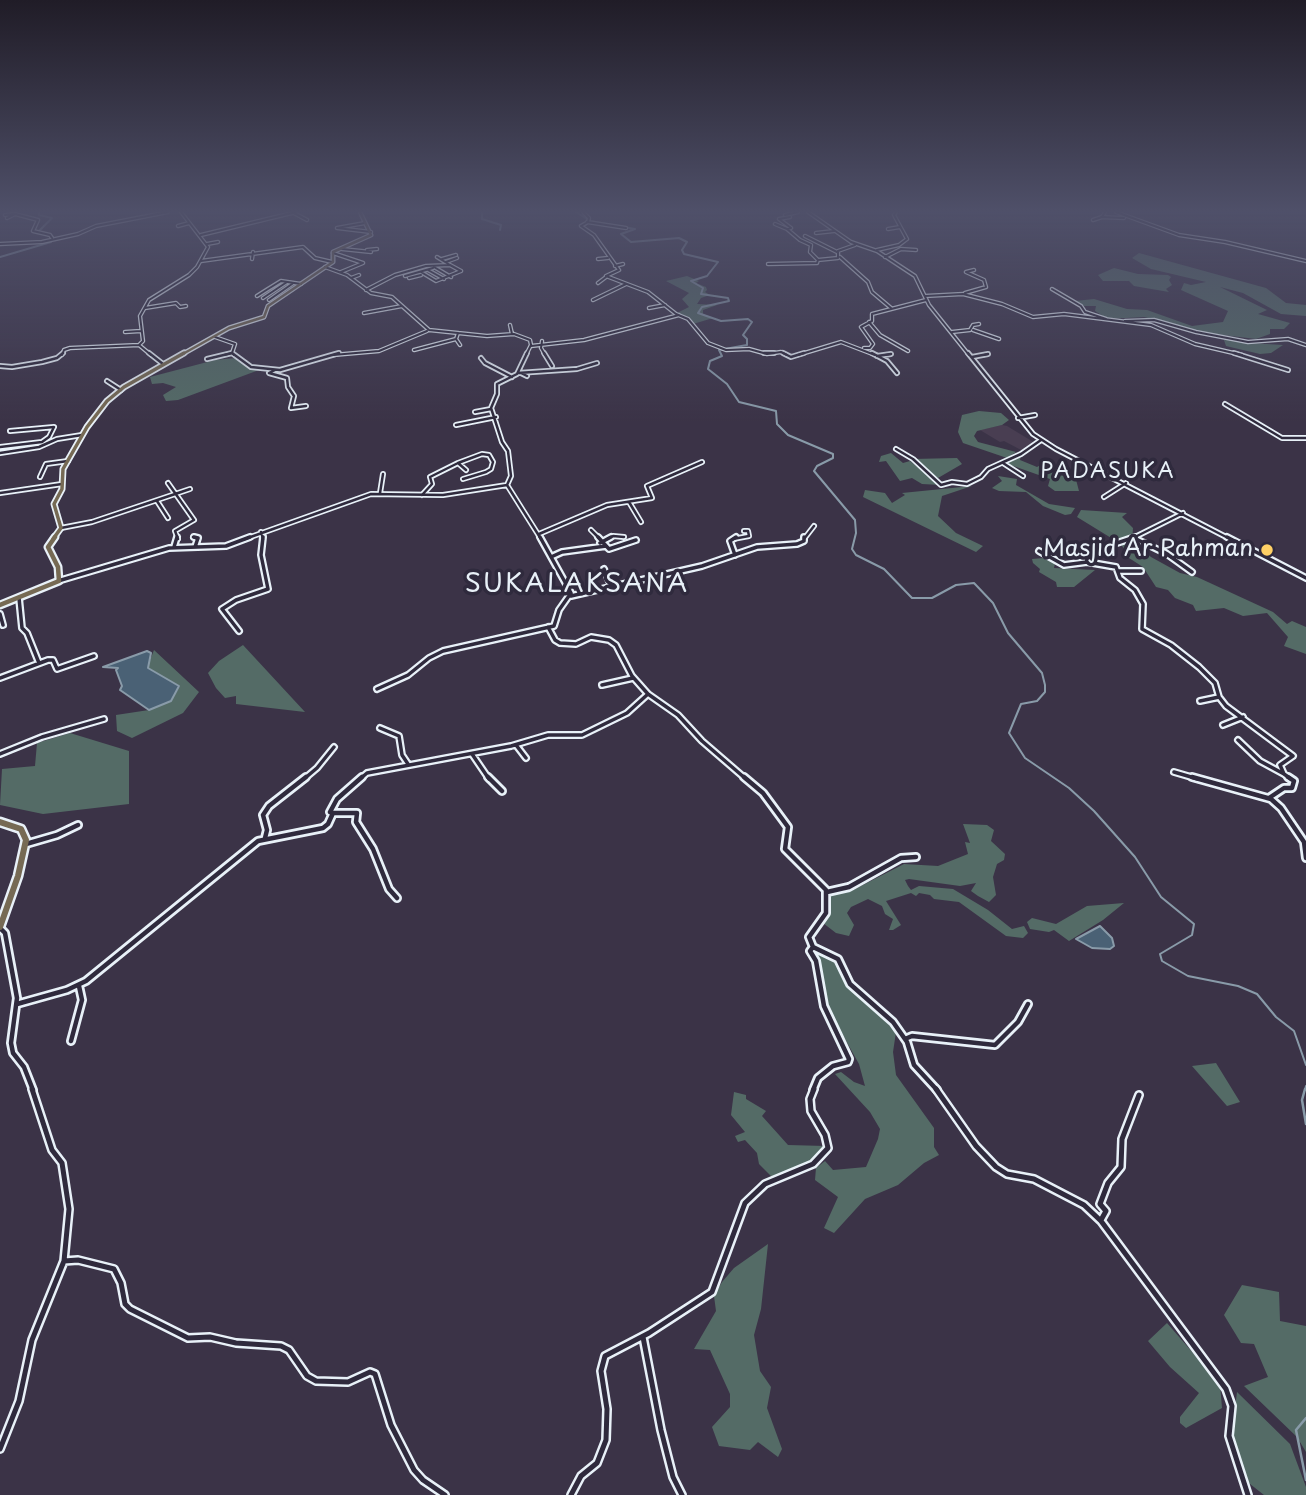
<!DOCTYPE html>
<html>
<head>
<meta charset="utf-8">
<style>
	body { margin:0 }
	canvas { display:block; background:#3b3347 }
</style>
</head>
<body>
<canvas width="1306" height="1495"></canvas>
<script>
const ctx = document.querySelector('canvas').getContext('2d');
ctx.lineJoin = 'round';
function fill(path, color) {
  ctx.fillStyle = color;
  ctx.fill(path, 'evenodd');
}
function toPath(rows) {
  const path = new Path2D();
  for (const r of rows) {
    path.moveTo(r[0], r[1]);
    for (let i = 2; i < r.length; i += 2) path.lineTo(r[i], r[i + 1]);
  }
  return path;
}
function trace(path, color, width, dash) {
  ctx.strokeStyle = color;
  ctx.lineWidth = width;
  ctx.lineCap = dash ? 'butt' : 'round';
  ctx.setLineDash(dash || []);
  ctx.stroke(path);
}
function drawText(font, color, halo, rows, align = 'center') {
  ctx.font = font + ' "Playpen Sans",sans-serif';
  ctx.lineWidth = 7;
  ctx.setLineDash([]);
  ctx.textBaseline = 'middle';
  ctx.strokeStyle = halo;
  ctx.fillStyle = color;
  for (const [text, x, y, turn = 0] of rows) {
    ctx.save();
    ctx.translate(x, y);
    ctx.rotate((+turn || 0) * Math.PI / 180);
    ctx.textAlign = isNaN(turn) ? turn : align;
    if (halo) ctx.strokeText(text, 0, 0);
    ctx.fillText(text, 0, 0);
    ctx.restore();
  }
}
fill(toPath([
	[1002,425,1007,426,1035,443,1025,452,1004,441,1000,442,980,430]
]), '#493e52');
fill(toPath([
	[1139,253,1266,288,1286,303,1306,305,1306,316,1281,314,1243,293,1220,287,1267,310,1258,314,1290,323,1284,329,1270,329,1270,334,1256,339,1206,333,1144,317,1108,319,1095,311,1096,306,1084,306,1075,301,1094,299,1127,309,1147,310,1192,326,1223,322,1228,311,1181,290,1184,283,1191,285,1206,282,1151,269,1132,258],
	[1114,268,1138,274,1168,275,1171,277,1169,280,1172,285,1166,289,1169,292,1134,286,1129,281,1103,281,1098,275],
	[687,276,699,281,696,283,706,287,707,290,705,292,710,295,701,298,697,304,717,305,703,310,703,314,713,318,693,324,677,313,689,307,682,299,689,293,666,281],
	[1223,337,1251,343,1283,345,1271,353,1260,354,1226,346],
	[236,358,249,367,259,370,178,400,166,401,163,395,176,387,163,383,152,384,150,377,215,360],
	[979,411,1001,413,1009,420,1002,425,977,431,974,436,978,442,1016,452,1007,458,963,443,958,432,962,415],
	[891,453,903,463,910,461,941,485,922,484,912,478,900,481,886,461,879,462,881,456],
	[1021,455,1020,460,1037,467,1044,463,1052,464,1047,471,1068,477,1075,476,1079,491,1055,491,1048,486,1050,479,1005,463],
	[957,458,962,464,938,478,913,459],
	[998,476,1017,479,1016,485,1049,504,1075,508,1071,514,1065,515,1043,506,1026,492,999,491,992,488,1002,481],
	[972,486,942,496,938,516,956,533,983,546,976,552,863,497,865,490,885,493,892,503,905,495,902,493],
	[1081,510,1127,513,1122,517,1133,528,1132,541,1151,557,1180,573,1197,577,1273,612,1287,624,1292,621,1306,627,1306,654,1284,646,1288,637,1267,613,1243,616,1224,608,1196,611,1193,605,1175,598,1168,590,1156,587,1143,567,1129,558,1121,544,1077,517],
	[1044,558,1055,563,1054,568,1095,570,1074,587,1057,587,1056,582,1039,572,1040,569,1033,563,1032,559],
	[243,645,305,712,236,704,236,696,225,698,216,688,208,673,219,661],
	[154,650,199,692,183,713,132,738,117,731,116,715,149,710,171,701,180,686,147,668],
	[70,733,129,751,129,804,43,814,0,805,2,769,35,766,37,743],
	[963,824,987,825,994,830,991,841,1005,854,1004,860,997,864,993,877,996,895,989,902,978,896,971,891,976,883,960,886,909,879,905,880,908,886,911,890,919,886,953,889,988,910,1012,929,1024,926,1028,933,1023,938,1006,936,959,902,934,899,930,895,919,893,916,896,911,893,886,901,901,925,893,930,889,930,893,919,885,914,882,906,868,899,851,907,847,913,854,925,849,936,836,933,823,923,829,896,851,891,904,864,938,866,968,854,965,842,970,843],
	[1124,903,1103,920,1069,941,1054,930,1049,932,1030,929,1027,922,1032,918,1056,924,1087,906],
	[815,951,835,960,841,976,896,1032,893,1052,896,1075,934,1128,934,1147,939,1155,924,1163,898,1185,865,1199,834,1233,824,1228,838,1197,815,1180,816,1168,825,1161,833,1170,866,1167,878,1139,880,1129,870,1112,835,1074,841,1072,854,1082,865,1086,859,1064,830,1012],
	[1216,1063,1240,1102,1227,1106,1192,1066],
	[734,1092,746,1095,746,1099,766,1111,762,1116,788,1145,825,1146,821,1153,809,1164,772,1177,759,1164,757,1153,745,1140,738,1142,735,1136,745,1132,731,1115],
	[768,1244,761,1309,754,1335,760,1371,771,1387,767,1408,782,1449,778,1457,758,1442,750,1450,719,1446,712,1427,730,1407,730,1394,710,1350,694,1349,716,1311,714,1296,722,1282,734,1268],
	[1242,1285,1279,1292,1280,1321,1306,1326,1306,1452,1297,1437,1244,1386,1268,1377,1254,1344,1241,1343,1224,1315],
	[1167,1323,1220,1384,1222,1408,1186,1428,1180,1423,1180,1417,1199,1393,1170,1367,1148,1341],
	[1237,1392,1290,1444,1306,1487,1306,1495,1264,1495,1245,1480,1232,1434]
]), '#546b66');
const water = toPath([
	[147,651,151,653,148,668,179,686,171,701,149,710,120,690,122,686,116,670,118,668,103,667,147,651],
	[1100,926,1112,938,1114,946,1110,949,1092,948,1076,939,1100,926]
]);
fill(water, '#4a6175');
trace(water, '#899ba9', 2);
trace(toPath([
	[39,212,39,215,52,218,39,231],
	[482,212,482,219,501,225,500,230],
	[576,212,590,221,635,229,621,234,631,242,679,238,687,242,682,250,684,254,718,262,707,276,691,281,703,288,701,294,728,298,729,301,702,307,698,313,721,321,748,319,752,322,743,335,747,339,747,345,719,350,722,356,710,361,708,369,727,384,739,402,776,411,777,424,788,435,833,454,833,458,817,466,814,471,855,520,856,533,852,549,856,555,884,569,912,598,932,598,956,585,974,583,993,603,1008,633,1042,673,1045,685,1045,692,1037,701,1021,704,1009,733,1025,758,1069,788,1094,811,1135,857,1161,897,1194,924,1192,935,1160,954,1162,961,1188,976,1238,986,1257,994,1276,1017,1294,1031,1306,1065],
	[0,257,51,242,54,238,51,235],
	[1305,1090,1306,1086]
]), '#899ba9', 2);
trace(toPath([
	[1305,1089,1302,1100,1306,1124],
	[1306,1418,1296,1430,1306,1480]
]), '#899ba9', 2.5);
const minorFar4 = toPath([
	[583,212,589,218,588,222,581,226,594,235,619,270,606,276,648,292,676,314,688,319,708,343,726,350,749,349,767,354,781,352,787,355],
	[808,212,851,242,877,251,915,276,929,305,969,355],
	[1116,212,1179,235,1225,242,1306,261],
	[294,213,307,220],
	[15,214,38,220,33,231,50,235,52,238],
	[5,215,15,214,7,218],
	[785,215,798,212],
	[790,217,779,219,791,228,787,229,800,240,811,245,810,252,818,260],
	[1101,217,1124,218],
	[1093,220,1102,217,1105,212],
	[587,222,626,228],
	[365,223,337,228,371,232],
	[775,224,787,229],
	[178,226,189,223],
	[888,229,900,227],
	[816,233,834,231],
	[201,235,296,212],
	[805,236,837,252],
	[0,244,42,242,78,234,96,226,168,212],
	[207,244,218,242],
	[342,249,371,252],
	[367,250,377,249],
	[877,250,899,245,907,239,894,215,896,212],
	[333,253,363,263,341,272],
	[437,257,450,265],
	[840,257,868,282,872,292,891,308],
	[885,257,901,249,916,250],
	[252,259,253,252],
	[442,259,456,255],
	[598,259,608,258],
	[201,261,303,247,315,258,332,262],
	[446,262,457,258],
	[768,264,817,263,818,260,838,258,838,251,855,245],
	[615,266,623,264],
	[325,267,347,275,371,293,392,297,429,330,487,336,514,334,530,340,531,345,526,355],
	[434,267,451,277],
	[428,270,444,279],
	[421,272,436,281,461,271],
	[405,276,433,268],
	[351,278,359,275],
	[409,278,421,275],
	[598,283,606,277],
	[268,289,281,281,301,284],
	[1052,289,1081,306,1085,312,1106,319],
	[366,290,395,275,426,266,450,265,461,271],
	[965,293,986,287,984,280,966,272,974,270],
	[257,296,268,289],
	[925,296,963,294,1002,304,1033,317,1064,314,1151,325,1195,344,1242,355],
	[263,298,287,282],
	[269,300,292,284],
	[593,300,626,284],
	[145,308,176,303,180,307,186,306],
	[649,308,665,305],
	[364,313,402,306],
	[1125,321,1154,320,1196,332,1248,342,1288,339,1306,345],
	[869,322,880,335,908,351],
	[510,325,512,334],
	[973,330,999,339],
	[125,332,141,331],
	[952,332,970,330,973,325,979,324],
	[458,333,456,339,460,345],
	[215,337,235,344,232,353,234,355],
	[542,341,541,348,545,355],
	[139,345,143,341,140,316,149,300,189,275,197,267,208,247,181,212],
	[531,346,584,340,679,315],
	[864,348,870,348,873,344,861,327,872,321,872,314,926,300],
	[414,350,456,339],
	[62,355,64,350,70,348,139,345,151,355],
	[224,355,232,353],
	[333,355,379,351,427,331],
	[798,355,841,342,875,355],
	[885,355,891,354],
	[984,355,988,354]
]);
const minorFar3 = toPath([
	[149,353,163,364],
	[232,353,251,367,280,370,339,353],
	[527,353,517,374,497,384,497,394,491,408,502,442,508,451,511,476,507,485,541,539],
	[544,353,552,366],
	[764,353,774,353],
	[783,353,791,357,804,353],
	[872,353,887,361,897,373],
	[968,353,1033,434,1056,449,1230,539],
	[1234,353,1288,370],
	[877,356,891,354],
	[972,357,988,354],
	[481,358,485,363,512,377],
	[207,359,232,353],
	[0,366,12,367,42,362,57,358,63,353],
	[275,370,269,373,287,378,288,387,294,396,291,408,306,406],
	[518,373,577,369,597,363],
	[521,373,527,376],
	[107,381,121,390],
	[1225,404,1282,438,1306,438],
	[475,412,491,409],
	[1018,418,1035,415],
	[456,425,496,417],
	[0,447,42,442,49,437,54,427,10,431],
	[896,449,913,459,941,485,952,482,967,484,981,477,988,469,1021,454,1041,440],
	[0,453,39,447,57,439,82,435],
	[458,463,482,454,489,455,493,462,491,469,486,472,463,479],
	[1003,463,1023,476],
	[40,477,46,464,68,461],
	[168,483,194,520,175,531,178,539],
	[0,493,62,484],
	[380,493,383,474],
	[422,495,432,484,430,477,458,463,466,470],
	[1104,497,1126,483],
	[157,501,168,518],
	[629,502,641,522],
	[61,528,92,522,190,489],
	[591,530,600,539],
	[261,532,263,539],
	[539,534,607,505,652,498,647,486,702,462],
	[193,537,198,539],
	[245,539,371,494,443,495,507,485],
	[607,539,613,536,624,537],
	[733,539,749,536,748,531,744,531],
	[804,539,814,526],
	[1131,539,1183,513]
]);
const minorFar2 = toPath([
	[194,537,198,538,195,547],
	[598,537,609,549,636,540],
	[1135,537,1096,550,1087,562,1116,567,1120,578,1135,590,1143,604,1142,629,1171,645,1199,667,1215,683,1219,697,1226,706,1293,756,1280,765,1284,774,1291,779],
	[1227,537,1306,578],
	[1134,538,1167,554,1192,572],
	[600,543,611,537],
	[174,547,177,537],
	[1039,551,1064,565,1087,562],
	[735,555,730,541,736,537],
	[551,557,562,552,606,546],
	[604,569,611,586],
	[1118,571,1141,571],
	[58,581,169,548,226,546,250,537],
	[571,596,702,566,757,547,797,544,804,541,804,537],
	[19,598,22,628,27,633,39,663],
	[0,614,3,625],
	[548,627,555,640,560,643,576,644,591,637,609,640,616,645,632,676,648,694,678,715,702,741,746,779],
	[239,631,222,609,236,600,268,589,261,555,263,537],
	[0,678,48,660,53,660,57,669,94,656],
	[602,685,633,678],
	[377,689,408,675,429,658,443,651,554,626,559,610,571,593,540,537],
	[1200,701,1219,697],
	[1223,725,1243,717],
	[380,728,399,736,402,755,408,764],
	[1238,740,1260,761,1284,774],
	[516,745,526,758],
	[0,754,42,737,104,719],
	[472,754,489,779],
	[1174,772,1198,779],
	[304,779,317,768,334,747],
	[360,779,367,773,511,746,548,735,582,735,627,713,648,694]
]);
const minorFar1 = toPath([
	[488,777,502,791],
	[744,777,763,793,788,827,785,849,826,890,826,913,809,937,813,947,838,959,850,984,893,1022,907,1042,914,1065,937,1090],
	[1192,777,1271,799,1281,808,1304,842,1306,858],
	[1269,798,1284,788,1292,788,1294,781,1288,777],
	[333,813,357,813,356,822,373,849,389,889,397,898],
	[265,838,267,830,263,815,269,806,306,777],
	[26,844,57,835,78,825],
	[827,892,849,887,901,858,916,857],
	[0,928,5,933,17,998,11,1043,13,1053,24,1067,33,1090],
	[813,947,810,951,816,961,824,1006,849,1059,848,1062,833,1066,818,1078,813,1090],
	[17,1004,67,990,86,981,258,841,323,828,328,824,333,813,330,812,337,799,362,777],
	[905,1039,912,1036,995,1045,1018,1022,1028,1004],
	[71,1041,82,1000,79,986]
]);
const minor = toPath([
	[936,1089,976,1146,996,1167,1007,1174,1034,1179,1084,1205,1101,1221,1226,1389,1232,1406,1229,1436,1248,1495],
	[1101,1220,1106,1211,1100,1204,1108,1183,1121,1167,1122,1139,1139,1095],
	[64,1261,78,1260,114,1269,121,1283,125,1304,130,1309,188,1338,210,1337,236,1343,281,1346,289,1350,307,1376,316,1381,348,1382,370,1372,375,1374,391,1425,414,1470,423,1480,445,1495],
	[643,1337,661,1430,673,1477,682,1495],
	[0,1449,19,1401,32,1340,64,1261,69,1209,62,1163,52,1150,32,1089],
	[571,1495,581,1476,597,1463,606,1440,607,1409,601,1371,605,1356,649,1333,712,1292,745,1203,765,1184,813,1164,828,1148,825,1135,811,1111,810,1099,814,1089]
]);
const majorFar3 = toPath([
	[181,355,229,328,264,317,268,306,333,262,333,252,371,235,360,212]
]);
const majorFar2 = toPath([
	[53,539,61,528,54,504,62,489,63,469,87,427,107,401,124,387,184,353]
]);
const majorFar1 = toPath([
	[0,605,59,581,58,567,48,547,55,537]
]);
const major = toPath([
	[0,822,21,829,26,840,18,876,0,927]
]);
trace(minorFar4, '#e8f1f8', 4.5);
trace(minorFar3, '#e8f1f8', 6);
trace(minorFar2, '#e8f1f8', 8);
trace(minorFar1, '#e8f1f8', 10);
trace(minor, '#e8f1f8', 10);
trace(majorFar3, '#e8f1f8', 5);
trace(majorFar2, '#e8f1f8', 7);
trace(majorFar1, '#e8f1f8', 9);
trace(major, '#e8f1f8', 11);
trace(minorFar4, '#2f2a3d', 2);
trace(minorFar3, '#2f2a3d', 2.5);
trace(minorFar2, '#2f2a3d', 3.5);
trace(minorFar1, '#2f2a3d', 4.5);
trace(minor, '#2f2a3d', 5);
trace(majorFar3, '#766a54', 2.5);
trace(majorFar2, '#766a54', 3.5);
trace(majorFar1, '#766a54', 4.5);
trace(major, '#766a54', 6);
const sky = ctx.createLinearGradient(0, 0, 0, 422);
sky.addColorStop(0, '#201c27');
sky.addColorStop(0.5, '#4f5069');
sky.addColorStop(1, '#4f506900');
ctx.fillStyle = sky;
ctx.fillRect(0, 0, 1306, 422);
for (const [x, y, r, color] of [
	[1267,550,7,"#ffd166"]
]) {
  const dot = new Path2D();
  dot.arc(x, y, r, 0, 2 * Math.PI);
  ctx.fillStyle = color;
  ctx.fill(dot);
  trace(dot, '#2f2a3d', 2.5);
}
ctx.letterSpacing = '2px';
drawText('21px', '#e8f1f8', '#2f2a3d', [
	["PADASUKA",1108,472]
]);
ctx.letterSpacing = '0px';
drawText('23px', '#e8f1f8', '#2f2a3d', [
	["Masjid Ar Rahman",1253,550]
], 'right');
ctx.letterSpacing = '2px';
drawText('26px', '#e8f1f8', '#2f2a3d', [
	["SUKALAKSANA",577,585]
]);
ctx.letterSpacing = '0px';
</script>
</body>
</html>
